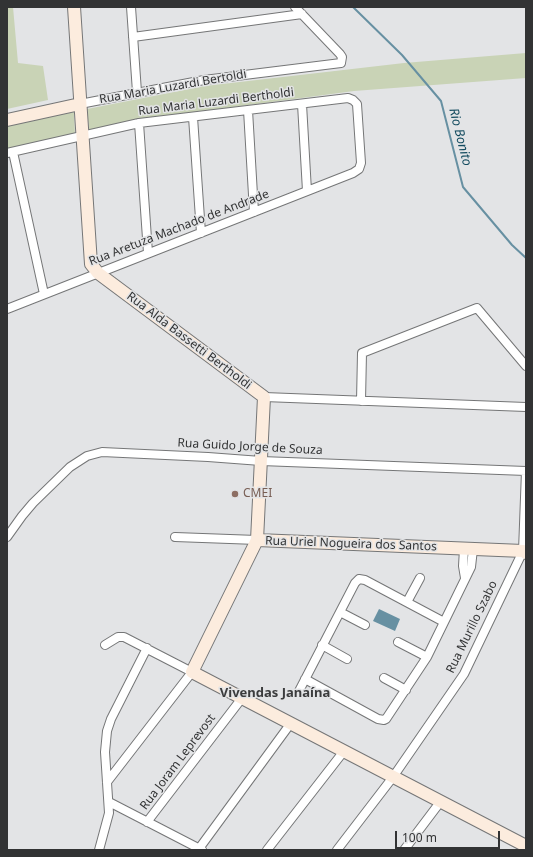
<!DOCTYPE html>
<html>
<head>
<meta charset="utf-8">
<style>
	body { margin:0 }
	#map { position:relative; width:533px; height:857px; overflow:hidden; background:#e3e4e6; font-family:"Noto Sans",sans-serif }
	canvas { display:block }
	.frame { position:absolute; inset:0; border:8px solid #323334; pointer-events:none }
	.scale { position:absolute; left:395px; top:831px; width:105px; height:18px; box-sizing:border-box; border:2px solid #323334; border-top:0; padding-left:5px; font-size:12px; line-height:14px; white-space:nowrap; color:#323334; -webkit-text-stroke:3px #e3e4e6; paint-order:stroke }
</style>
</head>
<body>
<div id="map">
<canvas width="533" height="857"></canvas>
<div class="frame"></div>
<div class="scale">100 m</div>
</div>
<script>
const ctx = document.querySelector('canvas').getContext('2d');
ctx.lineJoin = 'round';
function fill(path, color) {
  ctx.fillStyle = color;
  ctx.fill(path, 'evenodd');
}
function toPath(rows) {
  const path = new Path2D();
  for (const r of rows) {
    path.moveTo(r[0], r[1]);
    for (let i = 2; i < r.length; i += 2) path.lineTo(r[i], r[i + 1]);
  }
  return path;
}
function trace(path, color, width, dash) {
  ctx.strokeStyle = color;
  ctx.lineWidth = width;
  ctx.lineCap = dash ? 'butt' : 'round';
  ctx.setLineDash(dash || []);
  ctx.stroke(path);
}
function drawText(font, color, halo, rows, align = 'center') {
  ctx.font = font + ' "Noto Sans",sans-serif';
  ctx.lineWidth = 3;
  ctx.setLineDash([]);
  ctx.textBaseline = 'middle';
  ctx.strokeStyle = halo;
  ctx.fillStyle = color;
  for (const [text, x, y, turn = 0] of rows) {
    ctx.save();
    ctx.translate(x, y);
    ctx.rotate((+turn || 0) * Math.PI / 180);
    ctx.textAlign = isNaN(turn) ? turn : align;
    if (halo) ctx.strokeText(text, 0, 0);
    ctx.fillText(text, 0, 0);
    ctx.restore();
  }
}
fill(toPath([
	[7,7,13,7,18,63,43,66,48,100,7,109],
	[526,53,526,78,354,91,137,120,89,130,87,109,205,86,404,63],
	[74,112,75,135,7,149,7,126]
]), '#c9d3b6');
fill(toPath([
	[379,609,400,619,395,631,373,621]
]), '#6790a2');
trace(toPath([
	[353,7,402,55,441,101,463,187,512,245,526,258]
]), '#6790a2', 2);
const street = toPath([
	[131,7,137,92],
	[133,37,302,14],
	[80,104,204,80,341,63,342,57,340,54,295,7],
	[302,104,307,191],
	[248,110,254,212],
	[193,117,201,233],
	[139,123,148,253],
	[13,152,44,294],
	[7,153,139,123,348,98,353,100,357,104,361,163,359,169,353,173,7,309],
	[264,397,526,407],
	[361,401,362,353,477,308,526,366],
	[7,537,22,516,33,503,70,467,87,456,102,452,208,457,261,461,526,471],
	[175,537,257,540],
	[464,549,463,566,465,578],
	[407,602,420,578],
	[340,612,365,625],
	[398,642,427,657],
	[105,645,118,637,124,637,192,672,107,782],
	[322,645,347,659],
	[384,678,406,690],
	[305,679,378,719,384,720,386,719,427,657,471,567,473,549],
	[299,691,355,583,359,579,365,580,444,622],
	[109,802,202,850],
	[147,822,242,698],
	[99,850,109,813,105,752,107,731,111,719,147,648],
	[198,850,291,723],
	[267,850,344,751],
	[337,850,393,777,464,674,523,551,526,471],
	[404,850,441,801]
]);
const secondary = toPath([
	[74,7,91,264,98,273,264,397,257,540,192,672,526,846],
	[7,120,80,104],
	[257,540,523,551,526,553]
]);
trace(street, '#757677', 10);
trace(secondary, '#757677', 14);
trace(street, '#fff', 8);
trace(secondary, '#fcecde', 12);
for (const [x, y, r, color] of [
	[235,494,4,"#8d6e63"]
]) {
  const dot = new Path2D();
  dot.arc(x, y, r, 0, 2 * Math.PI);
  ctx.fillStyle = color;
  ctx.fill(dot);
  trace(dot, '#e3e4e6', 1.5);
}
drawText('12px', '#323334', '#e3e4e6', [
	["Rua Maria Luzardi Bertoldi",173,87,-10],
	["Rua Maria Luzardi Bertholdi",216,102,-7],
	["Rua Aretuza Machado de Andrade",179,228,-21],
	["Rua Alda Bassetti Bertholdi",189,341,37],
	["Rua Guido Jorge de Souza",250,447,3],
	["Rua Uriel Nogueira dos Santos",351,544,2],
	["Rua Murillo Szabo",472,627,-64],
	["Rua Joram Leprevost",178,762,-53]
]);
drawText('12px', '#785e54', '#e3e4e6', [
	["CMEI",243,494]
], 'left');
drawText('italic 13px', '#134b5f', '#e3e4e6', [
	["Rio Bonito",460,137,76]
]);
drawText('bold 13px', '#3b3c3d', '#e3e4e6', [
	["Vivendas Janaína",275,693]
]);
</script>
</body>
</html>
